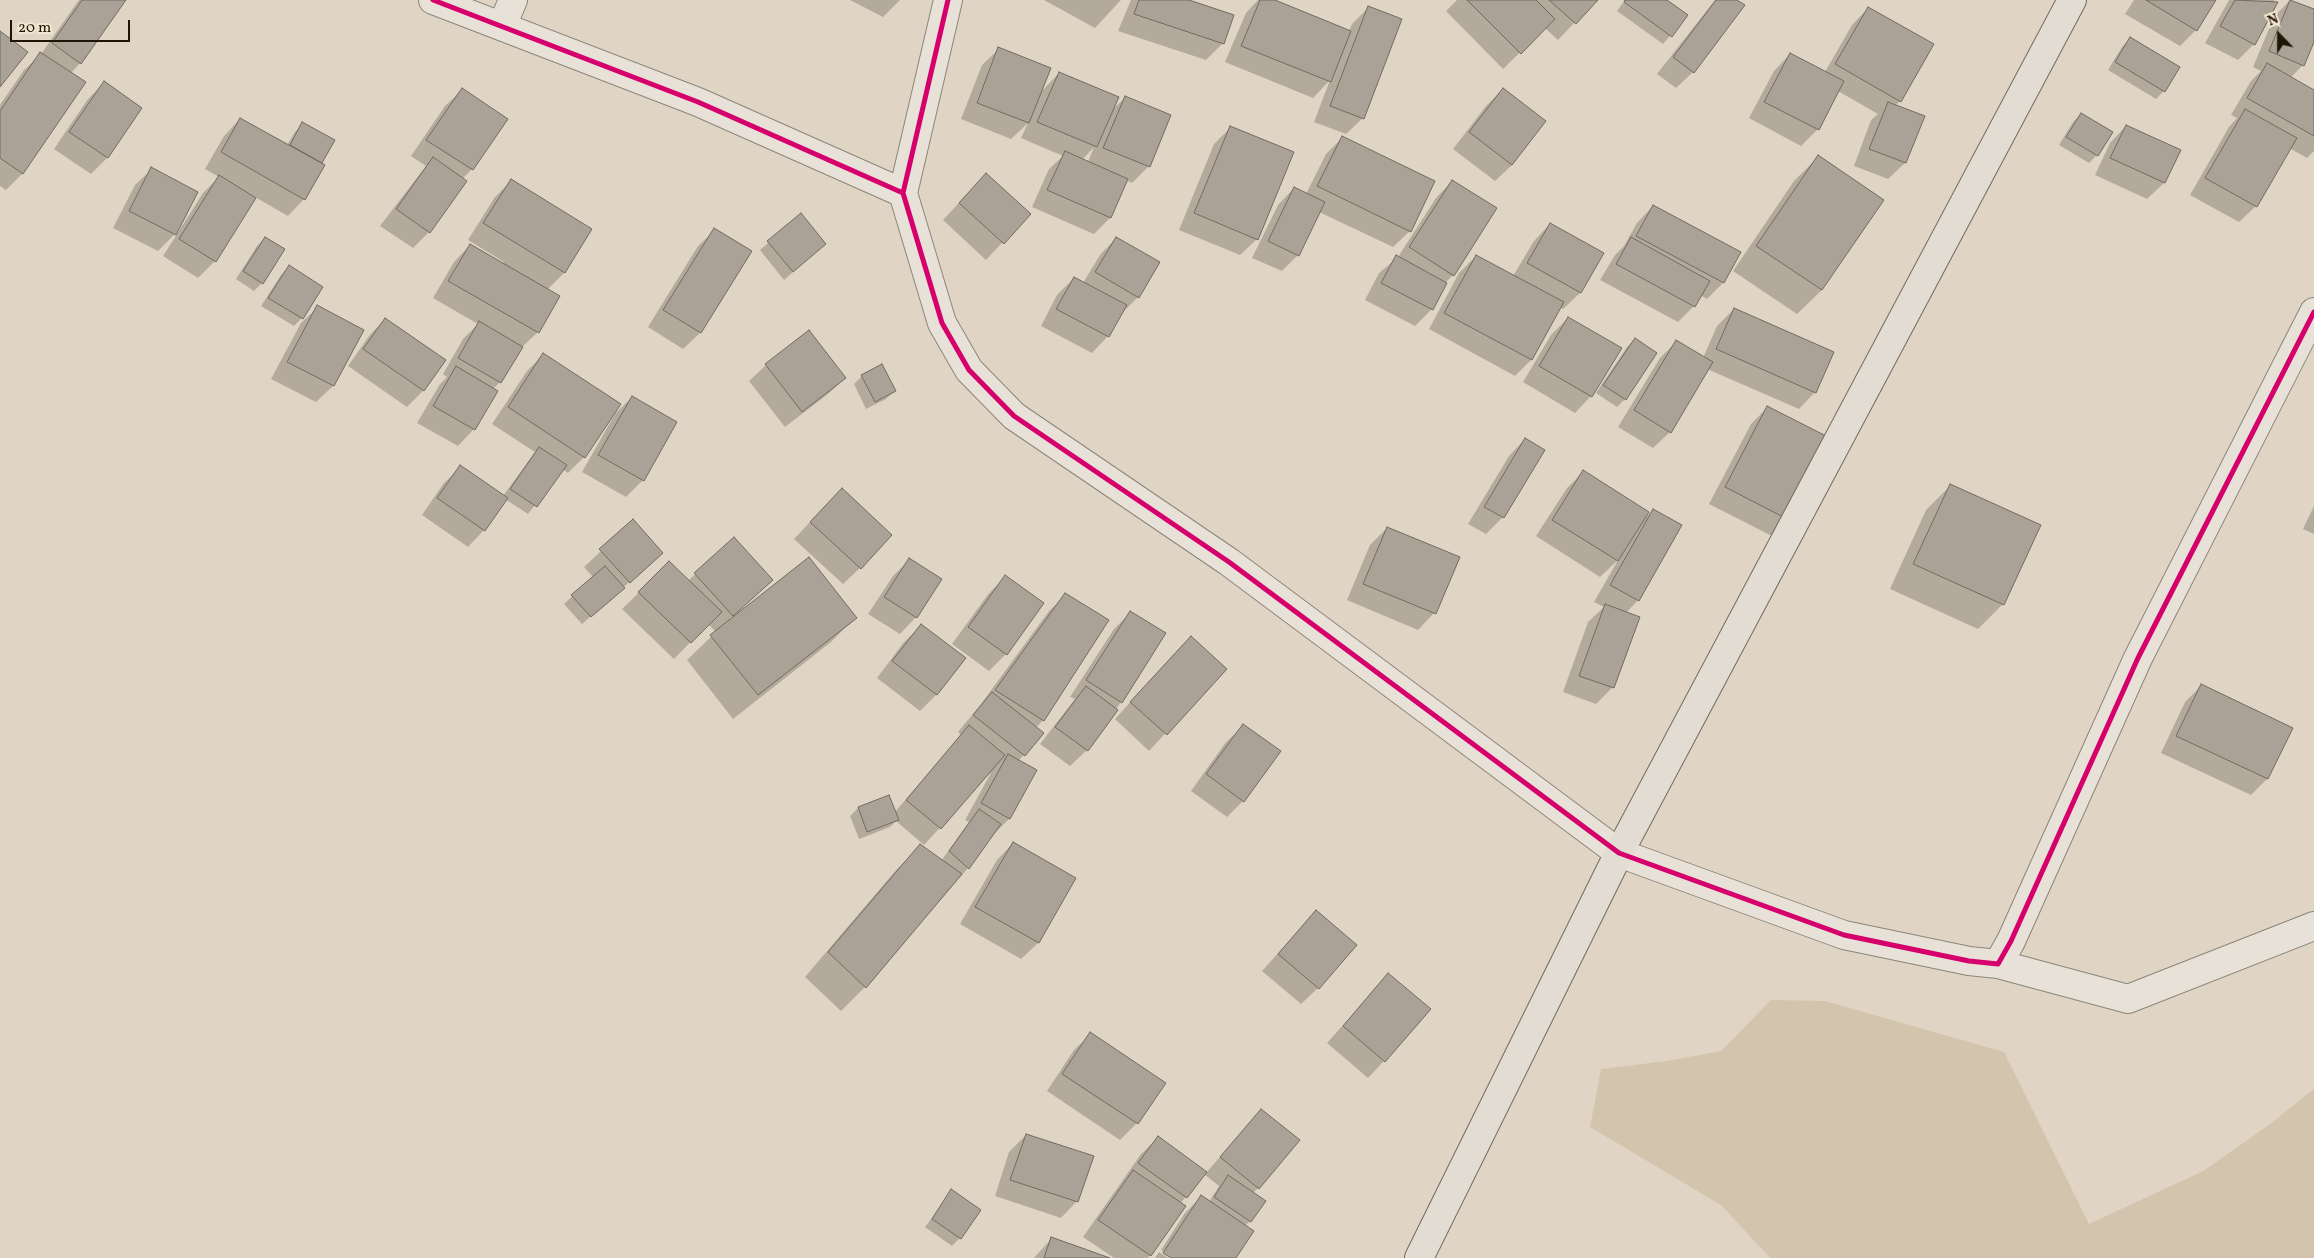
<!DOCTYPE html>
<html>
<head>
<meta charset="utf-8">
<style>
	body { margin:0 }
	#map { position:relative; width:2314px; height:1258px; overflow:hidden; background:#e0d5c4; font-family:Vollkorn,serif }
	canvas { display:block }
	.north { position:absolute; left:2254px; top:10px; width:50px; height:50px; -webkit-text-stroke:4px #f3e6d1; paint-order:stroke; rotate:338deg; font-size:14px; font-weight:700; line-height:20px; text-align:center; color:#1f1406 }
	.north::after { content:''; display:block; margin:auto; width:18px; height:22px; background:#1f1406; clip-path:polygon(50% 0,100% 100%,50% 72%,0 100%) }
	.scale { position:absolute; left:10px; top:20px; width:120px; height:22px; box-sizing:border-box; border:2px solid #1f1406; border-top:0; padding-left:6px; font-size:15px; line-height:18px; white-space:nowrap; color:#1f1406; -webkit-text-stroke:4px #f3e6d1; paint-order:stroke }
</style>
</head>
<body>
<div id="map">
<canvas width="2314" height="1258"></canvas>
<div class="north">N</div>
<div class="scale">20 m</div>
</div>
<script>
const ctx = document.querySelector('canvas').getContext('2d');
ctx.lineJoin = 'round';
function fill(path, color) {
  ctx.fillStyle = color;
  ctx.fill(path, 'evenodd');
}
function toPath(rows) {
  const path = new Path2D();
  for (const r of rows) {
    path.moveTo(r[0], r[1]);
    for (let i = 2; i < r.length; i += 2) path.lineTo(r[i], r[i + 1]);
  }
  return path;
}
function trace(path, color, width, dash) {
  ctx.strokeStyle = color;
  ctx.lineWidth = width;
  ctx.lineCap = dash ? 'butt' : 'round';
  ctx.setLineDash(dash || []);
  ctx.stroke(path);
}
fill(toPath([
	[1771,1000,1825,1001,2004,1052,2089,1224,2203,1171,2269,1125,2314,1089,2314,1258,1770,1258,1721,1205,1590,1127,1601,1069,1667,1061,1721,1051]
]), '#d3c4ad');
fill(toPath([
	[79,0,125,0,80,63,71,73,23,173,6,190,0,186,0,105,24,70,41,54],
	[850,0,900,0,883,17],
	[1044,0,1121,0,1095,28],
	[1131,0,1185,0,1223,43,1206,60,1118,31],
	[1258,0,1271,0,1349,31,1352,24,1368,8,1363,118,1346,134,1314,122,1330,80,1313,98,1225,62,1246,13],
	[1457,0,1596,0,1558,40,1545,28,1503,69,1446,11],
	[1625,0,1665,0,1687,16,1663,44,1617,11],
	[1715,0,1735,0,1743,6,1693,72,1676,88,1657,74],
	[2134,0,2215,0,2196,30,2180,46,2125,14],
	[2229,0,2273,0,2277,2,2254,44,2238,60,2205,43],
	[2290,0,2314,10,2314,39,2303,65,2290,78,2314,91,2314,151,2307,158,2289,148,2256,206,2239,222,2190,195,2229,127,2237,118,2231,115,2251,81,2261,71,2253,67,2274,17],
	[1868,8,1900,101,1895,106,1923,117,1905,163,1888,179,1854,166,1871,120,1878,114,1838,91,1818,129,1801,146,1749,118,1774,71,1790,54,1825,72,1852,25],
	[2130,39,2164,91,2156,99,2108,70,2122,47],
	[999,49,1040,93,1059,73,1111,111,1125,98,1149,166,1132,183,1126,180,1110,218,1094,234,1032,207,1049,169,1063,156,1021,138,1028,123,1011,139,961,119,982,65],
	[1094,147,1088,162,1082,160],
	[104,83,141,108,107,158,91,174,54,149,88,99],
	[1503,89,1512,165,1495,181,1453,149,1486,106],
	[462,90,506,119,472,169,462,179,429,232,413,248,380,226,426,166,411,156,445,106],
	[2081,114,2111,133,2097,155,2089,163,2059,145,2073,122],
	[240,119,287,145,295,132,303,124,321,162,304,199,288,216,255,197,215,261,198,278,163,256,203,193,219,177,205,169,224,136],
	[2126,126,2179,150,2164,183,2147,199,2095,175,2110,143],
	[1231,127,1257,239,1240,255,1179,230,1214,144],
	[1342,138,1410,231,1393,247,1319,212,1298,255,1282,271,1252,258,1278,205,1294,188,1306,194,1326,154],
	[1818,157,1822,290,1797,314,1733,271,1794,181],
	[152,169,175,234,158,251,113,228,135,185],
	[511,181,564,273,547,290,538,332,521,348,500,382,493,389,474,429,458,446,417,423,440,384,447,377,443,374,463,339,478,324,433,298,454,262,470,245,502,264,504,262,468,240,495,197],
	[1452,181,1453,275,1445,283,1432,309,1415,326,1365,300,1379,273,1398,257,1436,198],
	[970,191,1029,214,986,260,943,220],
	[1653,206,1723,283,1707,299,1700,295,1694,306,1678,322,1600,280,1615,255,1624,246,1637,223],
	[801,215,816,252,784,280,760,250],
	[1550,224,1602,254,1580,293,1563,309,1560,307,1531,360,1515,376,1429,329,1459,273,1476,256,1513,276,1534,241],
	[715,230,750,251,700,333,683,349,648,327,698,246],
	[265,238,262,283,254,291,236,279,257,246],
	[1116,238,1138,297,1122,313,1108,336,1092,353,1041,326,1057,295,1074,278,1083,283,1100,255],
	[289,267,321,287,302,318,294,326,261,306,281,275],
	[318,307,362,330,333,386,316,402,271,379,301,323],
	[1734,309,1815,392,1799,409,1707,369,1670,432,1653,448,1618,427,1660,358,1676,342,1703,358,1717,326],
	[1568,318,1591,396,1575,413,1523,382,1551,335],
	[385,319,444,360,423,391,407,407,348,366,369,336],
	[1635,339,1625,399,1617,407,1596,393,1627,347],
	[543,355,584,457,568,473,562,469,528,514,505,499,484,530,468,547,422,515,444,483,461,467,503,496,535,452,492,424,527,371],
	[766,365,845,378,828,394,785,427,749,381],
	[862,376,894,391,886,399,866,409,854,384],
	[632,397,676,422,643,480,626,497,582,472,615,414],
	[1767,408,1788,520,1772,536,1709,504,1751,424],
	[1525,439,1543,450,1503,517,1486,534,1468,524,1509,456],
	[1583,472,1644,519,1653,510,1638,600,1626,613,1613,687,1596,704,1563,692,1588,622,1604,607,1594,602,1618,560,1600,577,1536,536,1567,488],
	[1951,485,2003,604,1978,629,1890,589,1926,510],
	[825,506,860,568,843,584,794,539],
	[2314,506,2314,534,2303,529],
	[633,521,662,553,582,624,564,604,593,577,584,567],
	[1387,528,1434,613,1418,630,1347,600,1370,545],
	[734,538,755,596,730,619,731,620,855,618,831,642,733,719,687,660,716,632,708,624,674,659,622,609,669,563,688,581],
	[909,560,916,617,900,634,868,614,893,576],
	[1006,577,1042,603,1006,654,989,671,952,644,989,593],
	[1066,595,1043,720,1036,728,1024,755,1018,761,1009,819,993,835,968,868,865,987,841,1011,805,977,896,870,920,846,941,861,969,822,965,820,992,771,924,845,896,821,890,827,859,839,850,816,858,808,889,797,895,812,961,735,958,732,981,704,1049,611],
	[1130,613,1121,702,1087,750,1070,766,1040,744,1075,699,1070,697,1114,629],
	[921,626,964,658,936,695,920,711,877,678,904,642],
	[1174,654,1225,669,1149,751,1115,719],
	[2202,685,2292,728,2267,779,2251,795,2161,753,2185,702],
	[1243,726,1243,801,1227,817,1191,791,1226,742],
	[1013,843,1075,878,1038,943,1021,959,960,924,997,860],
	[1316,911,1318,988,1301,1004,1262,971],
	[1388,975,1384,1061,1368,1078,1327,1043],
	[1091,1034,1164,1083,1137,1123,1120,1140,1047,1091,1074,1050],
	[1261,1110,1258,1188,1253,1193,1250,1221,1245,1226,1235,1258,1173,1258,1161,1250,1185,1213,1201,1197,1209,1202,1219,1186,1204,1174,1180,1204,1148,1258,1114,1258,1083,1237,1141,1154,1158,1138,1206,1173],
	[1026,1135,1077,1201,1061,1218,995,1196,1009,1152],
	[952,1191,960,1238,952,1246,925,1227],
	[1051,1239,1107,1258,1034,1258],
	[1159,1252,1168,1258,1155,1258]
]), '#0003');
const building = toPath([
	[82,0,126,0,81,64,52,43,82,0],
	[1139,0,1189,0,1234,15,1224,44,1134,14,1139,0],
	[1260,0,1275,0,1351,31,1331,82,1241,46,1260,0],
	[1467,0,1536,0,1555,19,1521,54,1467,0],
	[1549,0,1598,0,1576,24,1549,0],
	[1625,0,1667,0,1688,15,1672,37,1624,2,1625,0],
	[1716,0,1737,0,1745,5,1694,73,1673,57,1716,0],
	[2146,0,2216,0,2197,31,2146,0],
	[2235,0,2278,2,2255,45,2220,26,2235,0],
	[2290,0,2314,9,2314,42,2304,66,2269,51,2290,0],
	[1368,6,1402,19,1364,119,1330,106,1368,6],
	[1868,7,1934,44,1901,102,1835,64,1868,7],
	[0,31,28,52,0,87,0,31],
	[2130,37,2180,67,2165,92,2115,62,2130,37],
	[998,47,1051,68,1029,123,977,103,998,47],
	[40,52,86,82,23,174,0,158,0,111,40,52],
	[1790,53,1844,81,1819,130,1764,102,1790,53],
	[2267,63,2314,90,2314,136,2247,98,2267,63],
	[1059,72,1119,97,1097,147,1037,122,1059,72],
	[104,81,142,108,108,158,69,132,104,81],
	[462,88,508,119,473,170,426,140,462,88],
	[1503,88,1546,121,1512,165,1469,132,1503,88],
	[1125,96,1171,115,1150,167,1103,148,1125,96],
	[1888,102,1925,116,1906,163,1869,149,1888,102],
	[2245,109,2297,138,2257,207,2205,178,2245,109],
	[2081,113,2113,132,2098,156,2066,137,2081,113],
	[240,118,325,165,305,200,221,152,240,118],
	[302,122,335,140,322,163,290,145,302,122],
	[2126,125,2181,150,2165,183,2110,158,2126,125],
	[1230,126,1294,152,1258,240,1194,213,1230,126],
	[1342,136,1435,181,1411,232,1317,186,1342,136],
	[1065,151,1128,179,1111,218,1047,190,1065,151],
	[1818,155,1884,200,1822,290,1756,246,1818,155],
	[433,157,467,181,430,233,396,209,433,157],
	[151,167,198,192,176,235,129,211,151,167],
	[986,173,1031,214,1004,244,959,203,986,173],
	[219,175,256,198,216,262,179,239,219,175],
	[511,179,592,229,565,273,483,223,511,179],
	[1452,180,1497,208,1454,276,1409,247,1452,180],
	[1294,187,1325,202,1299,256,1268,241,1294,187],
	[1653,205,1741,252,1724,283,1636,236,1653,205],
	[801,213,826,244,793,272,767,241,801,213],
	[1550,223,1604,253,1581,293,1527,263,1550,223],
	[714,228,752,251,701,333,663,310,714,228],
	[265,237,285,249,263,284,243,271,265,237],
	[1116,237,1160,262,1139,298,1095,272,1116,237],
	[1631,237,1710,281,1695,307,1616,264,1631,237],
	[470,244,560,296,539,333,448,281,470,244],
	[1396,255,1447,283,1433,310,1381,283,1396,255],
	[1476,255,1564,302,1532,360,1444,313,1476,255],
	[289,265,323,287,303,319,268,298,289,265],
	[1074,277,1127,305,1109,337,1056,309,1074,277],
	[317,305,364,330,334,386,287,362,317,305],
	[1734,308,1834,352,1816,393,1716,349,1734,308],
	[1568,317,1622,348,1592,397,1539,366,1568,317],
	[385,318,446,360,424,391,363,349,385,318],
	[479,321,523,347,501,383,458,358,479,321],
	[809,330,846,378,802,412,765,364,809,330],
	[1635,338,1657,353,1626,400,1603,385,1635,338],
	[1676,340,1713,362,1671,433,1634,410,1676,340],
	[543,353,621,404,585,458,508,407,543,353],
	[882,364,896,391,875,402,861,375,882,364],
	[456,366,498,391,475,430,433,406,456,366],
	[632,396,677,422,644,481,598,455,632,396],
	[1767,406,1832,439,1789,520,1725,487,1767,406],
	[1525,438,1545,450,1504,518,1484,507,1525,438],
	[539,447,567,465,537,507,510,489,539,447],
	[460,465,508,498,485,531,437,498,460,465],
	[1583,470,1649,512,1618,561,1552,520,1583,470],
	[1950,484,2041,525,2004,605,1913,564,1950,484],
	[842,488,892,535,861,569,810,522,842,488],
	[1653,509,1682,525,1639,601,1610,585,1653,509],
	[633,519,663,553,630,583,599,549,633,519],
	[1387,527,1460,557,1436,614,1363,584,1387,527],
	[734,537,773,580,733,616,694,573,734,537],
	[809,557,857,618,758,695,710,635,809,557],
	[909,558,942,579,917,618,884,597,909,558],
	[669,561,722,612,691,643,638,592,669,561],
	[605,566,625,588,591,617,571,595,605,566],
	[1005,575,1044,603,1007,655,968,627,1005,575],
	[1065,593,1109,620,1044,721,995,690,1065,593],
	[1605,604,1640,617,1614,688,1579,676,1605,604],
	[1130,611,1166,633,1122,703,1086,680,1130,611],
	[921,624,966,658,937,695,892,661,921,624],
	[1191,636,1227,669,1167,735,1130,702,1191,636],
	[2201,684,2293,728,2268,779,2176,736,2201,684],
	[1086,686,1118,710,1088,751,1055,727,1086,686],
	[992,692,1044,733,1025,756,973,715,992,692],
	[1243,724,1281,751,1244,802,1206,774,1243,724],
	[969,725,1005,755,941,829,906,800,969,725],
	[1008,754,1037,770,1010,819,981,803,1008,754],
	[889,795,899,820,867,832,858,807,889,795],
	[979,809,1001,824,969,869,949,851,979,809],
	[1013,842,1076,878,1039,943,975,907,1013,842],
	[920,844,962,874,866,988,828,952,920,844],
	[1316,910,1357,945,1319,989,1278,954,1316,910],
	[1388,973,1431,1009,1385,1062,1343,1026,1388,973],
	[1090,1032,1166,1083,1138,1124,1062,1074,1090,1032],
	[1261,1109,1300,1140,1259,1189,1220,1157,1261,1109],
	[1026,1134,1094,1156,1078,1202,1010,1180,1026,1134],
	[1158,1136,1207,1172,1187,1198,1138,1163,1158,1136],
	[1133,1170,1186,1206,1151,1256,1098,1220,1133,1170],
	[1228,1175,1266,1201,1251,1222,1214,1197,1228,1175],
	[951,1189,981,1210,961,1239,932,1219,951,1189],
	[1201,1195,1254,1231,1236,1258,1171,1258,1163,1253,1201,1195],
	[1051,1237,1110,1258,1044,1258,1051,1237]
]);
fill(building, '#aaa296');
trace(building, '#716a60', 1);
const minor = toPath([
	[433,0,698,102,903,193],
	[948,0,903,193,942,323,969,370,1014,416,1229,562,1619,853,1844,935,1969,961,1998,964,2011,941,2138,658,2314,312],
	[502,26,513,0],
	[1998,964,2128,999,2314,926]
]);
const major = toPath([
	[1419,1258,1619,853,2072,0]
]);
trace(minor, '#8c8579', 30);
trace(major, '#716a60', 30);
trace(minor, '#e7e1d8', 28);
trace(major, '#e3dcd2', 28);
trace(toPath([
	[433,0,698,102,903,193],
	[948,0,903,193,942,323,969,370,1014,416,1229,562,1619,853,1844,935,1969,961,1998,964,2011,941,2138,658,2314,312]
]), '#d6006c', 5);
</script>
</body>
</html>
